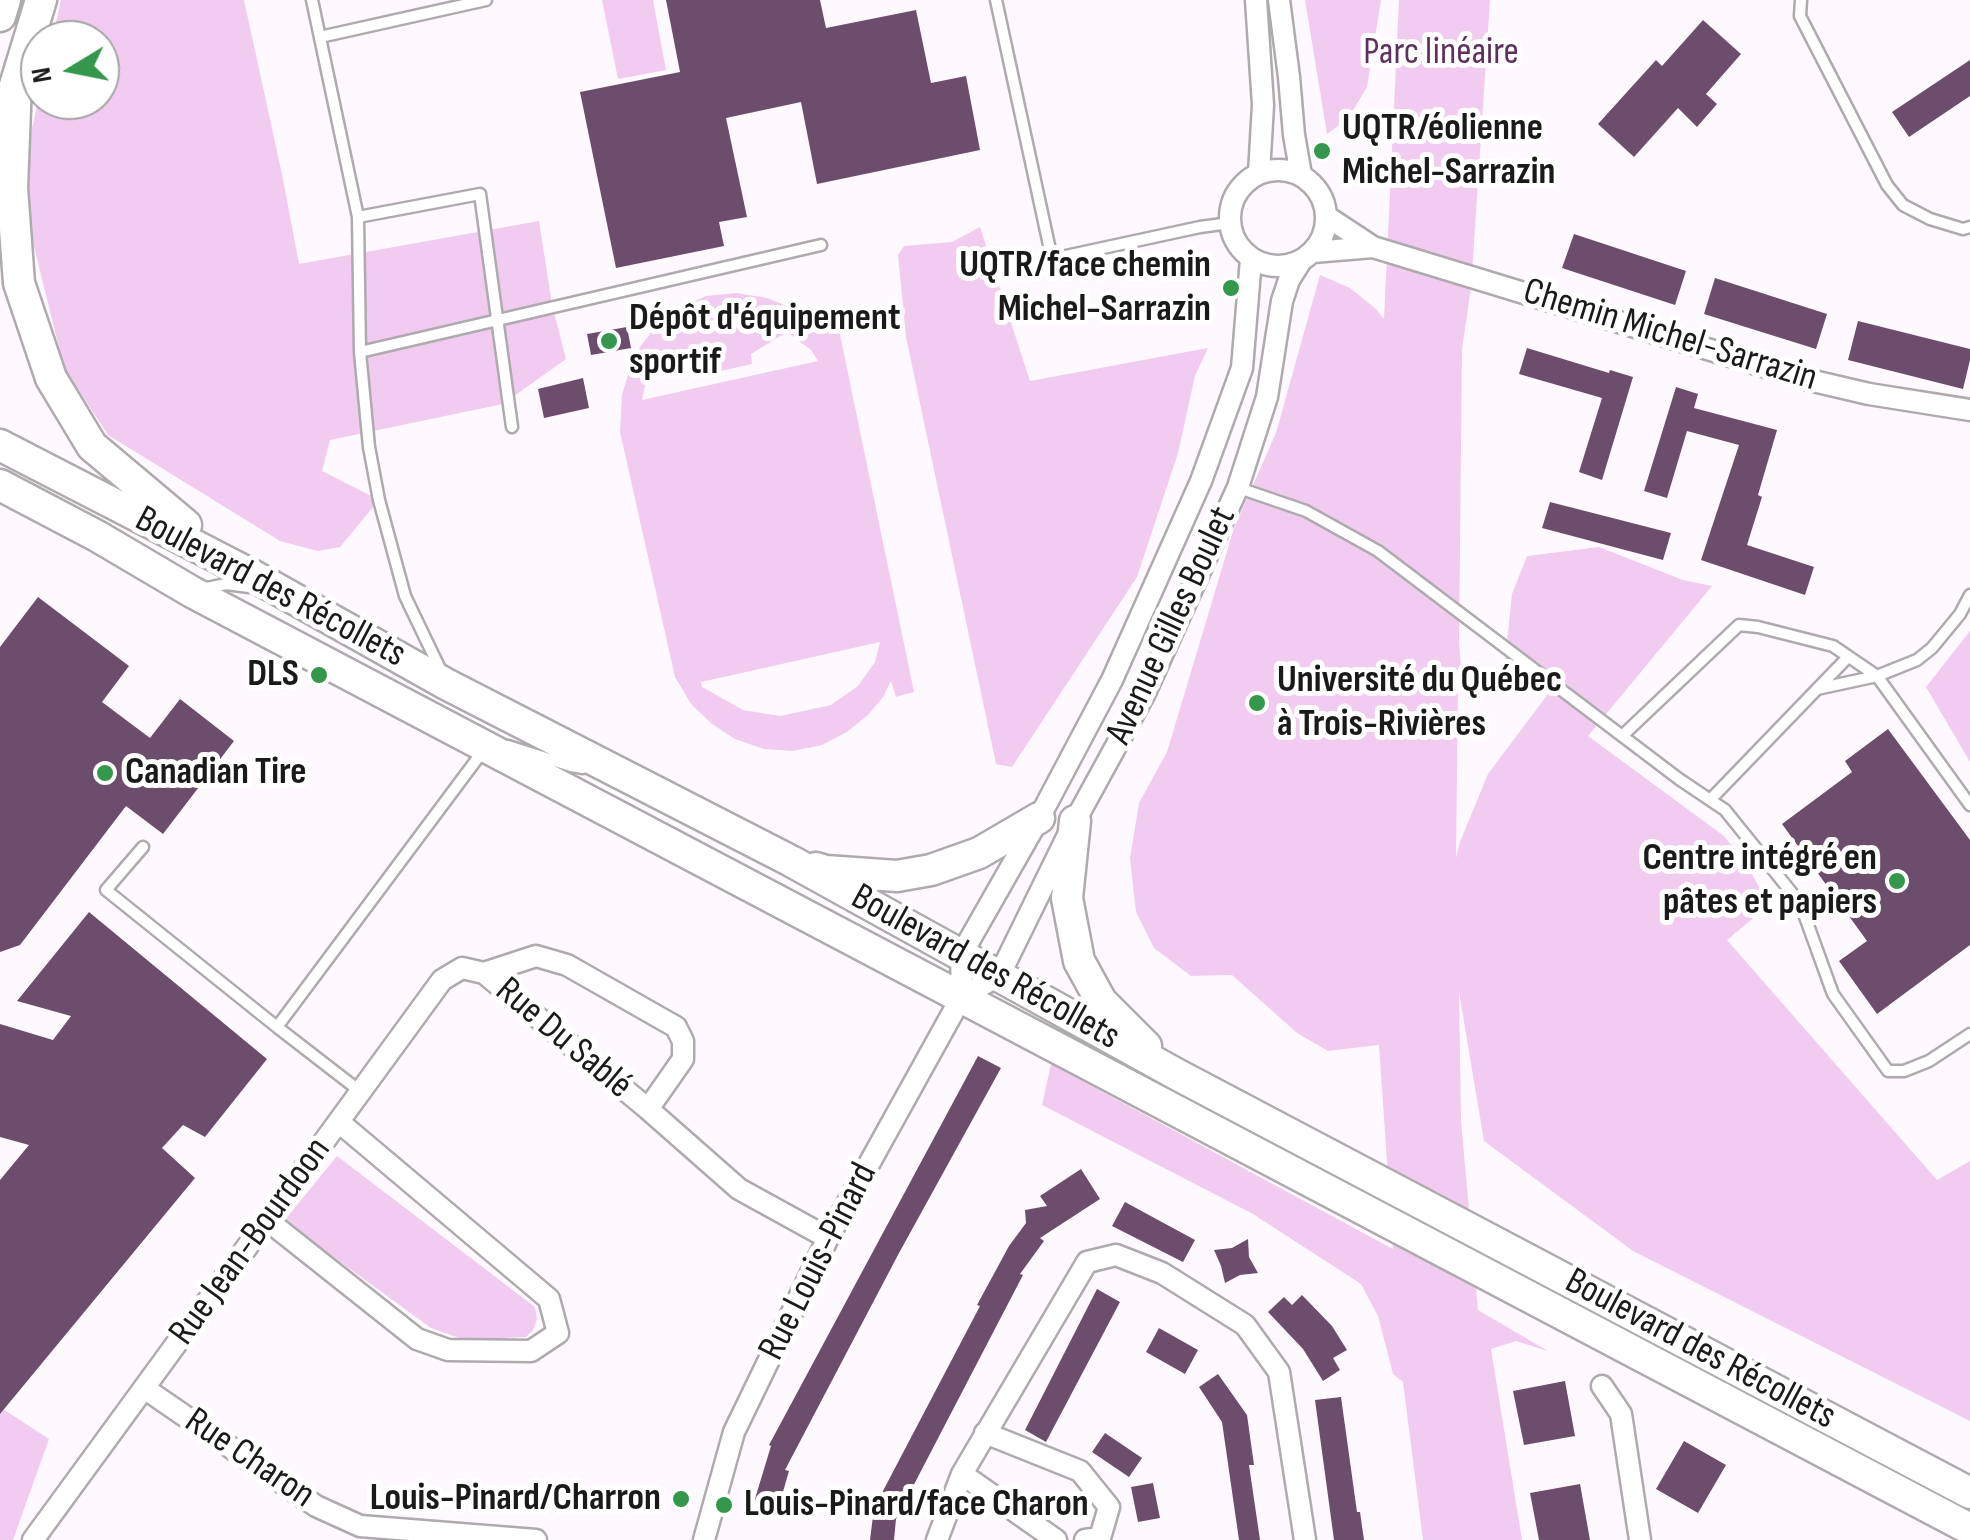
<!DOCTYPE html>
<html>
<head>
<meta charset="utf-8">
<style>
	body { margin:0 }
	#map { position:relative; width:1970px; height:1540px; overflow:hidden; background:#fef9fe; font-family:"Sofia Sans Condensed",sans-serif }
	canvas { display:block }
	.north { position:absolute; left:20px; top:20px; width:100px; height:100px; box-sizing:border-box; background:#fff; border:2px solid #a4a3a4; border-radius:50%; rotate:260deg; font-size:28px; font-weight:700; line-height:40px; text-align:center; color:#1b1a1b }
	.north::after { content:''; display:block; margin:auto; width:35px; height:45px; background:#35974b; clip-path:polygon(50% 0,100% 100%,50% 72%,0 100%) }
</style>
</head>
<body>
<div id="map">
<canvas width="1970" height="1540"></canvas>
<div class="north">N</div>
</div>
<script>
const ctx = document.querySelector('canvas').getContext('2d');
ctx.lineJoin = 'round';
function fill(path, color) {
  ctx.fillStyle = color;
  ctx.fill(path, 'evenodd');
}
function toPath(rows) {
  const path = new Path2D();
  for (const r of rows) {
    if (r.length === 3) {
      path.moveTo(r[0] + r[2], r[1]);
      path.arc(r[0], r[1], r[2], 0, 2 * Math.PI);
      continue;
    }
    path.moveTo(r[0], r[1]);
    for (let i = 2; i < r.length; i += 2) path.lineTo(r[i], r[i + 1]);
  }
  return path;
}
function trace(path, color, width, dash) {
  ctx.strokeStyle = color;
  ctx.lineWidth = width;
  ctx.lineCap = dash ? 'butt' : 'round';
  ctx.setLineDash(dash || []);
  ctx.stroke(path);
}
function drawText(font, color, halo, rows, align = 'center') {
  ctx.font = font + ' "Sofia Sans Condensed",sans-serif';
  ctx.lineWidth = 10;
  ctx.setLineDash([]);
  ctx.textBaseline = 'middle';
  ctx.strokeStyle = halo;
  ctx.fillStyle = color;
  for (const [text, x, y, turn = 0] of rows) {
    ctx.save();
    ctx.translate(x, y);
    ctx.rotate((+turn || 0) * Math.PI / 180);
    ctx.textAlign = isNaN(turn) ? turn : align;
    if (halo) ctx.strokeText(text, 0, 0);
    ctx.fillText(text, 0, 0);
    ctx.restore();
  }
}
fill(toPath([
	[61,0,244,0,283,179,299,264,539,221,552,304,566,359,503,404,330,440,322,471,379,500,340,547,318,551,280,541,108,435,64,368,19,186,40,93,40,100,100,100,100,40,52,40],
	[602,0,653,0,666,70,618,79],
	[1305,0,1381,0,1367,87,1348,119,1327,134],
	[1399,0,1490,0,1471,288,1462,349,1459,643,1461,668,1458,684,1456,858,1460,842,1488,774,1548,694,1504,670,1512,594,1527,556,1599,547,1683,580,1712,586,1588,736,1724,836,1748,867,1769,905,1727,940,1937,1180,1970,1161,1970,1421,1633,1251,1484,1141,1459,992,1461,1121,1478,1310,1548,1351,1516,1341,1491,1349,1522,1540,1423,1540,1403,1382,1393,1374,1378,1316,1361,1284,1253,1214,1042,1105,1051,1064,1393,1249,1379,1045,1328,1051,1297,1033,1232,975,1191,976,1154,948,1136,912,1130,858,1139,803,1167,752,1234,528,1276,433,1320,275,1350,288,1376,309,1384,319],
	[980,227,1030,381,1208,348,1195,376,1178,453,1137,577,1012,767,996,764,906,337,898,255,904,246,952,242],
	[737,293,767,298,800,311,817,325,837,320,914,692,896,697,891,681,883,697,868,715,847,732,822,745,793,751,764,749,735,739,712,724,691,704,675,677,620,432,622,395,630,368,640,347,659,322,678,309,706,296],
	[787,332,811,350,818,361,642,400,646,380,662,358,708,362,712,373,752,364,751,354],
	[880,642,875,662,858,686,831,705,780,716,743,710,702,687,701,682],
	[1970,631,1970,762,1926,687],
	[337,1156,535,1307,537,1319,533,1330,526,1337,465,1340,431,1328,284,1221],
	[0,1407,49,1439,13,1540,0,1540]
]), '#f2ccf0');
fill(toPath([
	[666,0,820,0,826,28,916,10,931,83,966,76,980,150,817,184,801,102,726,118,747,217,719,222,724,246,616,268,580,92,680,72],
	[1703,20,1741,54,1706,94,1717,104,1697,127,1678,108,1634,157,1598,124,1656,60,1662,66],
	[1970,60,1970,96,1909,137,1892,112],
	[1574,234,1686,271,1675,305,1562,268],
	[1715,278,1827,314,1816,349,1704,314],
	[1858,321,1970,349,1970,360,1963,389,1848,360],
	[627,327,631,348,591,355,587,334],
	[1527,348,1609,373,1610,370,1633,377,1602,480,1579,472,1602,398,1519,374],
	[583,378,589,408,544,418,538,389],
	[1676,387,1698,394,1694,408,1777,430,1758,495,1762,497,1747,545,1814,567,1805,595,1701,560,1739,445,1687,431,1667,498,1644,491],
	[1550,502,1671,533,1663,560,1542,528],
	[38,597,129,666,102,702,150,738,180,699,234,741,163,834,126,806,20,945,0,952,0,647],
	[1888,729,1970,840,1970,945,1877,1014,1839,961,1867,941,1782,824,1852,772,1845,761],
	[89,912,267,1059,205,1137,183,1125,162,1148,195,1178,0,1414,0,1180,29,1145,0,1137,0,1024,53,1040,71,1016,17,1001],
	[978,1056,1001,1068,899,1253,785,1470,789,1471,778,1509,754,1502,771,1446,769,1445],
	[1081,1169,1100,1199,1040,1238,1044,1241,1020,1274,1023,1275,896,1519,894,1540,870,1540,874,1508,980,1306,977,1305,1009,1246,1026,1223,1025,1210,1047,1206,1040,1196],
	[1125,1202,1195,1240,1183,1262,1112,1226],
	[1248,1239,1249,1257,1258,1273,1240,1275,1225,1283,1221,1266,1214,1250,1232,1248],
	[1097,1289,1120,1302,1046,1442,1025,1430],
	[1302,1295,1332,1326,1347,1350,1333,1358,1340,1370,1323,1381,1303,1349,1268,1312,1284,1297,1292,1305],
	[1159,1328,1198,1350,1185,1374,1146,1352],
	[1218,1374,1247,1415,1254,1465,1249,1465,1260,1540,1239,1540,1222,1422,1199,1387],
	[1565,1381,1575,1436,1524,1445,1513,1391],
	[1341,1397,1357,1512,1360,1512,1364,1540,1334,1540,1315,1400],
	[1105,1433,1142,1458,1129,1477,1092,1452],
	[1684,1441,1726,1465,1698,1513,1656,1489],
	[1153,1483,1160,1518,1138,1522,1131,1487],
	[1580,1484,1590,1540,1539,1540,1530,1493]
]), '#6d4d6c');
const service = toPath([
	[312,0,358,217,360,352,369,447,379,500,405,596,441,671],
	[996,0,1052,259,1200,227,1230,223],
	[1801,0,1800,16,1887,185,1903,205,1930,219,1963,229,1970,227],
	[320,37,486,0],
	[358,217,480,194,512,427],
	[360,352,821,245],
	[1239,488,1306,511,1378,551,1679,779,1725,810,1800,903,1833,994,1888,1071,1904,1071,1929,1061,1970,1034],
	[202,589,226,584,249,587],
	[1817,689,1877,676,1970,805],
	[1622,736,1739,625,1758,627,1833,646,1877,676,1917,660,1932,648,1960,614,1970,595],
	[508,746,571,766,583,768],
	[1710,800,1848,657],
	[143,847,106,890,277,1027],
	[361,1092,277,1027,483,751]
]);
const minor = toPath([
	[1256,0,1263,105,1259,173],
	[1279,0,1289,77,1294,135,1301,175],
	[1278,218,48],
	[1373,247,1809,380,1869,394,1970,410],
	[1313,252,1373,247,1326,216],
	[484,973,536,956,567,965,676,1027,683,1041,683,1059,648,1109],
	[962,996,999,976,1075,821,1144,695,1238,487,1267,397,1282,301,1289,280,1301,261],
	[267,1220,417,1339,448,1350,531,1351,558,1333,549,1299,339,1122],
	[1602,1386,1621,1414,1640,1540],
	[144,1388,316,1506,360,1526,536,1540],
	[985,1433,1080,1471,1109,1507,1100,1538,1085,1540],
	[962,1474,1056,1540],
	[33,1540,442,980,462,968,484,973,648,1109,739,1189,828,1238],
	[704,1540,734,1432,828,1238,962,996,961,955,1039,818,1112,680,1201,481,1242,368,1251,259],
	[937,1540,962,1474,1087,1262,1116,1255,1162,1273,1245,1325,1279,1372,1305,1540]
]);
const secondary = toPath([
	[0,16,5,0],
	[16,83,12,188,19,283,51,378,92,446,186,525],
	[10,102,41,0],
	[0,445,252,575,446,684,791,861,1178,1075,1970,1493],
	[0,485,97,536,192,592,1970,1529],
	[1075,821,1067,898,1079,961,1101,1001,1146,1046],
	[816,868,826,871,897,876,931,870,979,853,1039,818]
]);
trace(service, '#aeaaad', 15);
trace(minor, '#aeaaad', 25);
trace(secondary, '#aeaaad', 35);
trace(service, '#fff', 10);
trace(minor, '#fff', 20);
trace(secondary, '#fff', 30);
for (const [x, y, r, color] of [
	[1322,151,10,"#35974b"],
	[1231,288,10,"#35974b"],
	[609,341,10,"#35974b"],
	[319,675,10,"#35974b"],
	[1257,703,10,"#35974b"],
	[105,773,10,"#35974b"],
	[1897,881,10,"#35974b"],
	[681,1499,10,"#35974b"],
	[724,1505,10,"#35974b"]
]) {
  const dot = new Path2D();
  dot.arc(x, y, r, 0, 2 * Math.PI);
  ctx.fillStyle = color;
  ctx.fill(dot);
  trace(dot, '#fff', 4);
}
drawText('38px', '#5e305d', '#fff', [
	["Parc linéaire",1441,53]
]);
drawText('bold 38px', '#1b1a1b', '#fff', [
	["UQTR/éolienne",1342,129],
	["Michel-Sarrazin",1342,173],
	["UQTR/face chemin",1211,266,"right"],
	["Michel-Sarrazin",1211,310,"right"],
	["Dépôt d'équipement",629,319],
	["sportif",629,363],
	["DLS",299,675,"right"],
	["Université du Québec",1277,681],
	["à Trois-Rivières",1277,725],
	["Canadian Tire",125,773],
	["Centre intégré en",1877,859,"right"],
	["pâtes et papiers",1877,903,"right"],
	["Louis-Pinard/Charron",661,1499,"right"],
	["Louis-Pinard/face Charon",744,1505]
], 'left');
drawText('38px', '#1b1a1b', '#fff', [
	["Chemin Michel-Sarrazin",1670,336,17],
	["Boulevard des Récollets",270,588,28],
	["Avenue Gilles Boulet",1172,626,-65],
	["Boulevard des Récollets",985,968,29],
	["Rue Du Sablé",563,1039,40],
	["Rue Jean-Bourdoon",251,1242,-54],
	["Rue Louis-Pinard",819,1262,-63],
	["Boulevard des Récollets",1700,1350,28],
	["Rue Charon",249,1459,34]
]);
</script>
</body>
</html>
